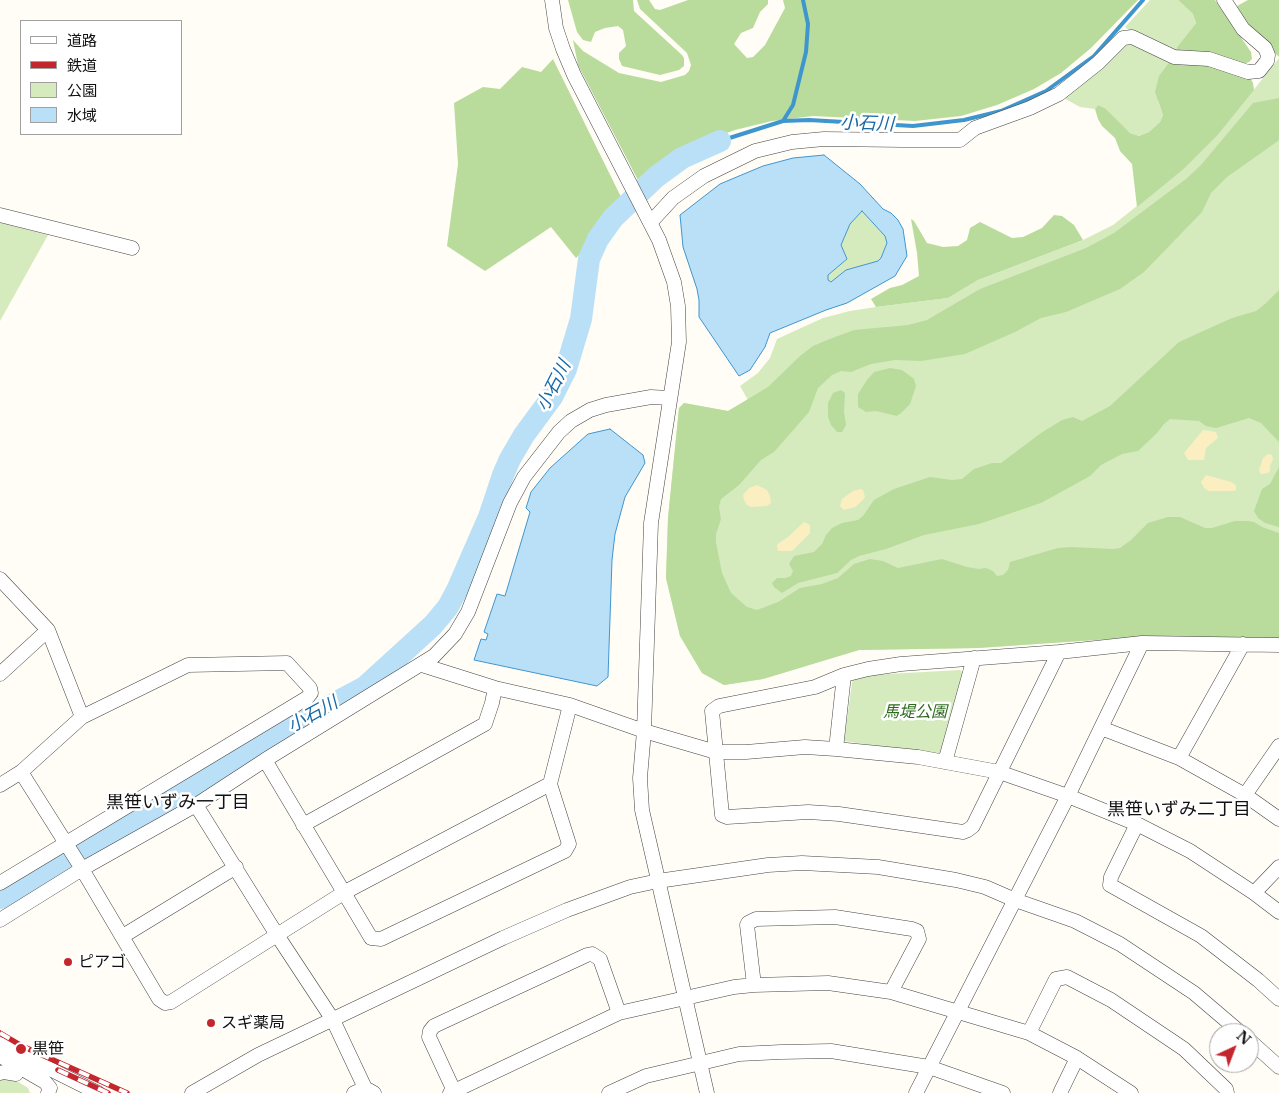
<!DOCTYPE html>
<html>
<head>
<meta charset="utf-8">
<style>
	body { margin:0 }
	#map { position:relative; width:1279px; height:1093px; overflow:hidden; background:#fffdf5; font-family:"Libre Baskerville","Noto Sans JP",serif }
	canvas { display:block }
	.legend { position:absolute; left:20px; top:20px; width:162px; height:115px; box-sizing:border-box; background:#fff; border:1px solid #a0a0a0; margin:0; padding:6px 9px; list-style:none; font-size:15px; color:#111 }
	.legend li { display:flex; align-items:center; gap:10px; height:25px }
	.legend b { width:25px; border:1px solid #a0a0a0 }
	.north { position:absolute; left:1209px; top:1023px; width:50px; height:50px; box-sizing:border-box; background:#fff; border:1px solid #a0a0a0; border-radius:50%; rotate:43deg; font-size:14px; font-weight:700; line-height:20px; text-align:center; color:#111 }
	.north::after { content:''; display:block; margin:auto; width:18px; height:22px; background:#c4262e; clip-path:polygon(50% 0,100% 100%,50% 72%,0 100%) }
</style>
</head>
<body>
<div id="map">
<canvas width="1279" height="1093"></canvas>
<ul class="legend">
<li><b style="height:6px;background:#fff"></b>道路</li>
<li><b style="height:6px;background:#c4262e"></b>鉄道</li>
<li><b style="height:14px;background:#d5ebbd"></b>公園</li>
<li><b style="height:14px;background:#b9e0f7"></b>水域</li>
</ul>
<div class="north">N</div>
</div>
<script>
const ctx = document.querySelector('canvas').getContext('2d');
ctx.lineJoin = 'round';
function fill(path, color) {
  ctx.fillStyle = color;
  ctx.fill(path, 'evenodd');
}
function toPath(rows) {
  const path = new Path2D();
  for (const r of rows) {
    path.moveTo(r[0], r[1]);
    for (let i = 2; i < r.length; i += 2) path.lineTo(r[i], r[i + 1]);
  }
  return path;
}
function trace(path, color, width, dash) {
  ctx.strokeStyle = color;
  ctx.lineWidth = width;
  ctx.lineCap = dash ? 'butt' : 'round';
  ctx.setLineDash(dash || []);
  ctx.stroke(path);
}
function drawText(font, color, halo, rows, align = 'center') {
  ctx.font = font + ' "Libre Baskerville","Noto Sans JP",serif';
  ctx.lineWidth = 5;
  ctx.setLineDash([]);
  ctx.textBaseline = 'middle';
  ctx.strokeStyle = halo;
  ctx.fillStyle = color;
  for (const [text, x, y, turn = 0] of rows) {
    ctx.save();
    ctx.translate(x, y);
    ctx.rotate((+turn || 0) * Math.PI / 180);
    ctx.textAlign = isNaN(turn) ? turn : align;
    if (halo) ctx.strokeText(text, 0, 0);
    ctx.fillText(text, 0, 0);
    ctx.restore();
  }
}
fill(toPath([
	[1150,0,1178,0,1193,14,1196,23,1177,47,1175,53,1133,34,1125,27],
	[1131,40,1171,60,1158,101,1163,115,1160,122,1149,132,1139,136,1130,133,1124,128,1105,108,1098,105,1095,109,1080,107,1060,96],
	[1279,58,1279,640,1139,637,978,648,859,650,763,679,724,685,702,673,680,636,666,578,668,518,679,408,684,403,728,411,748,400,740,386,758,373,770,358,777,339,823,318,850,311,876,307,948,298,978,280,1083,240,1113,225,1185,168,1217,136],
	[862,210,885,236,887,243,881,259,878,261,846,270,832,282,828,280,828,275,847,259,841,245,850,224],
	[0,222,48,235,0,321],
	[960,670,965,674,944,756,844,741,853,676],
	[12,1078,28,1088,30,1093,0,1093,0,1079]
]), '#d5ebbd');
fill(toPath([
	[568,0,633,0,634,11,682,55,684,58,684,66,679,70,660,75,622,66,619,59,619,53,626,46,623,30,618,26,605,28,595,32,591,42,583,40,577,32],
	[637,0,649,0,655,9,660,10,688,0,768,0,768,4,760,12,753,28,741,33,734,44,747,58,753,57,765,45,785,8,783,0,1138,0,1091,48,1061,73,1034,89,997,105,961,116,915,121,813,116,772,121,735,130,702,142,666,163,640,184,578,65,573,40,583,51,619,73,661,82,685,75,689,71,691,65,687,53,640,9],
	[1178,0,1215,0,1251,52,1252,59,1249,62,1240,65,1175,53,1177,47,1196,23,1193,14],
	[1248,0,1279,0,1279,57,1249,27,1237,6],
	[553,59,622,199,590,244,576,258,551,227,485,271,447,246,458,164,454,103,483,87,500,89,522,67,541,72],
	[1171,60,1209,63,1248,74,1253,83,1254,90,1217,136,1185,168,1137,207,1132,164,1120,151,1115,138,1102,126,1098,119,1095,109,1098,105,1105,108,1130,133,1139,136,1149,132,1160,122,1163,115,1155,92,1159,76],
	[1279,98,1279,139,1278,141,1227,177,1211,193,1202,212,1144,272,1120,289,1066,312,1041,318,1015,332,965,354,921,361,895,360,871,364,851,372,841,371,832,375,818,388,809,412,774,452,761,460,739,485,721,499,719,507,721,519,716,534,716,542,722,573,731,593,747,607,757,610,778,602,800,588,822,584,838,578,854,564,870,559,883,561,898,568,942,559,967,567,979,569,986,568,993,571,997,576,1003,575,1008,570,1010,562,1058,548,1071,547,1113,549,1120,548,1131,540,1148,523,1168,517,1180,517,1205,528,1212,528,1235,521,1247,521,1254,522,1262,527,1279,533,1279,640,1139,637,978,648,859,650,763,679,724,685,702,673,680,636,666,578,668,518,679,408,684,403,728,411,768,387,800,356,813,346,827,340,854,330,908,325,927,320,980,289,1086,248,1114,233,1186,179,1201,165,1253,103],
	[1054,215,1062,216,1074,225,1083,240,978,280,948,298,876,307,871,299,890,288,902,285,919,276,917,253,911,219,914,221,927,243,943,247,958,246,967,240,970,228,980,222,1012,238,1023,237,1042,228],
	[1279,290,1279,442,1261,423,1249,418,1216,428,1206,426,1199,421,1170,419,1164,424,1157,433,1138,451,1122,454,1101,465,1090,476,1041,503,979,524,924,535,886,549,859,556,851,560,837,573,798,583,782,593,774,587,772,583,777,578,785,578,791,576,793,571,789,564,794,556,814,552,822,544,826,535,832,528,842,523,858,520,863,516,874,500,894,489,930,477,952,480,962,479,974,469,992,463,1001,463,1041,433,1062,420,1073,417,1082,421,1110,406,1179,342,1232,318,1256,311,1265,304],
	[890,368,902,370,914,379,916,386,910,404,901,413,897,416,876,411,866,412,858,407,858,394,867,380,874,372],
	[841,390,845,393,844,412,846,425,842,432,837,432,831,425,828,417,828,403,833,393],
	[1279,467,1279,527,1265,523,1258,518,1254,511,1262,489,1270,484]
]), '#b9dc9c');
fill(toPath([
	[1203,430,1216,432,1218,438,1206,448,1204,460,1188,460,1184,453],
	[1268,454,1272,455,1273,459,1270,466,1270,471,1268,473,1261,474,1259,470,1263,458],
	[1206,475,1231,482,1236,485,1236,490,1233,491,1209,491,1204,488,1201,482],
	[757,485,767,490,770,496,771,503,767,506,751,507,747,505,744,500,743,495,749,488],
	[861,489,863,490,865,497,862,501,855,507,844,510,840,506,842,499,853,491],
	[804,522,810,525,810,533,792,551,778,551,777,545,779,543,788,537]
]), '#fbeec1');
const water = toPath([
	[824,155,860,184,883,209,891,213,898,220,903,229,907,256,895,276,847,303,826,310,770,333,765,347,750,370,739,376,699,317,699,300,697,289,683,247,680,215,720,184,739,176,763,166,793,158,824,155],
	[862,211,885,236,887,243,881,258,878,261,846,270,831,282,828,280,828,275,847,259,841,245,850,224,862,211],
	[610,429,643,455,645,463,625,497,615,534,612,560,608,677,597,686,474,660,481,639,486,640,488,634,484,632,497,594,505,596,530,512,526,508,531,492,550,468,588,434,610,429]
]);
fill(water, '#b9e0f7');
trace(water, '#3f96cf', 1);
trace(toPath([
	[783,121,793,105,806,52,808,24,803,0],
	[720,141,783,121,809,120,913,126,964,120,1001,111,1046,91,1094,56,1143,0]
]), '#3f96cf', 4);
trace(toPath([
	[0,898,64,865,301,721,365,687,433,625,448,607,458,588,489,517,503,475,510,459,524,435,552,397,566,369,581,319,589,259,598,239,613,218,656,177,682,158,720,141]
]), '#b9e0f7', 22);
const minor = toPath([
	[552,0,556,28,563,49,574,75,659,240,674,282,678,306,679,342,651,523,644,731,640,778,642,810,707,1093],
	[0,215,132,248],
	[650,223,673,198,704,176,755,151,792,142,824,139,903,140,960,140,975,128,1030,108,1059,94,1098,63,1123,38,1132,37,1174,57,1209,59,1248,72,1259,71,1267,61,1268,55,1265,48,1243,29,1224,0],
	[0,579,48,630,82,717],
	[1059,652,973,826,968,830,963,832,839,814,808,812,727,817,722,815,712,711,719,706,815,687,844,675,868,669,901,664,1059,652,1142,643,1279,645],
	[422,665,495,688,570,705,644,731,716,752,746,752,805,747,836,749,918,757,999,772,1068,796,1137,824,1190,851,1254,893,1279,912],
	[0,674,48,630],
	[1101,728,1179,758,1245,795,1279,819],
	[836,749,844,675],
	[1179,758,1243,644],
	[265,760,371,938,381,939,565,851,569,844,550,784,570,705],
	[945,762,974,658],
	[21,772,79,864,159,999,165,1003,171,1002,345,892,550,784],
	[0,785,21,772,82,717,188,665,287,663,310,688,311,693,307,698,0,883],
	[1245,795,1279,746],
	[196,805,277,935,333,1020,365,1088,374,1093],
	[1137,824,1111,877,1110,885,1201,936,1258,980,1279,999],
	[303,825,485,724,492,703,495,688],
	[1254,893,1279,867],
	[0,920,82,869,196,805,265,760,434,656,455,634,468,612,510,503,524,477,559,432,571,421,590,410,606,405,651,397,669,398],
	[123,936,236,867],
	[754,985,747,925,748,923,756,919,835,917,912,929,917,931,919,939,891,992],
	[1029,1033,1056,979,1067,977,1111,1000,1184,1049,1226,1089,1227,1093],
	[1249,1040,1279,1067],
	[0,1044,98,1093],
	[0,1056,45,1082,50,1088,48,1093],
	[0,1073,4,1072,16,1074],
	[454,1091,429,1037,430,1031,434,1026,587,955,592,954,600,959,619,1013],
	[192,1093,258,1055,503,938,567,910,630,887,658,881,768,865,802,863,878,867,956,880,985,887,1015,900,1075,921,1120,944,1194,993,1241,1033],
	[354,1093,365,1088],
	[450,1093,619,1013,734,987,754,985,828,983,891,992,1029,1033,1077,1058,1131,1093],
	[609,1093,646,1076,739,1054,781,1052,831,1051,929,1067,1003,1093],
	[916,1093,1068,796,1142,643],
	[1060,1093,1077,1058]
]);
trace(minor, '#444', 15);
trace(minor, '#fff', 14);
const rail = toPath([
	[0,1033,22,1046,127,1093],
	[58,1070,108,1093]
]);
trace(rail, '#c4262e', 5.5);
trace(rail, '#fff', 4, [11]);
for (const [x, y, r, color] of [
	[68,962,5,"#c4262e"],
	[211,1023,5,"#c4262e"],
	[21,1049,6,"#c4262e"]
]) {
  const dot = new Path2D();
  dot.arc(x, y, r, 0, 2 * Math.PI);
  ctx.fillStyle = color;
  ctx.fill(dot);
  trace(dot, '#fff', 2);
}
drawText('italic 16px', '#2f6b1f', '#fff', [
	["馬堤公園",915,712]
]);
drawText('16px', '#111', '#fff', [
	["ピアゴ",78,962],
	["スギ薬局",221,1023],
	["黒笹",32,1049]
], 'left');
drawText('italic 18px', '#1768a6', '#fff', [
	["小石川",867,124,2],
	["小石川",554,386,-63],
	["小石川",313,715,-29]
]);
drawText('18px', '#111', '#fff', [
	["黒笹いずみ一丁目",178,803],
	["黒笹いずみ二丁目",1179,810]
]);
</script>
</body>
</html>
